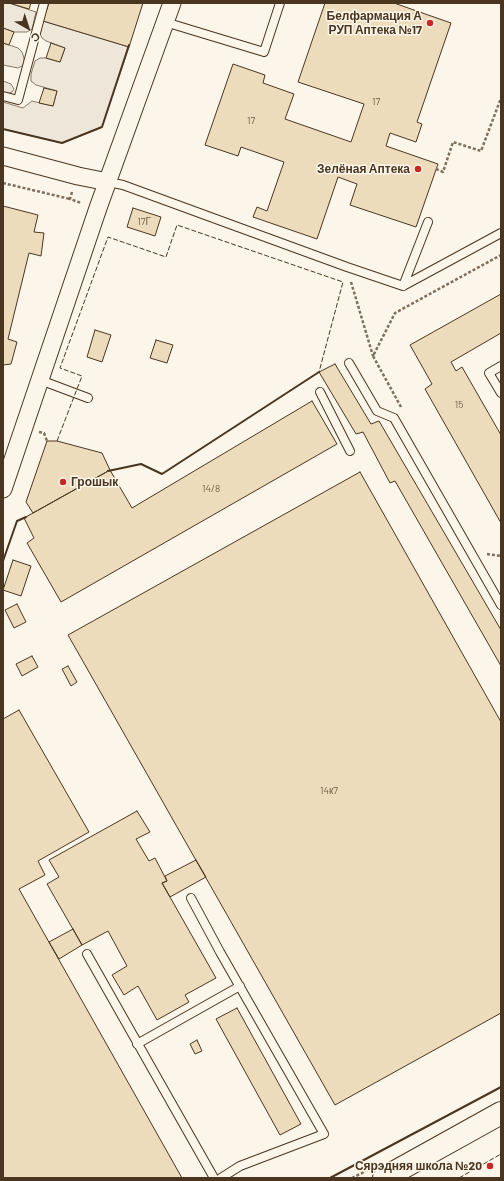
<!DOCTYPE html>
<html>
<head>
<meta charset="utf-8">
<style>
	body { margin:0 }
	#map { position:relative; width:504px; height:1181px; overflow:hidden; background:#fbf6e9; font-family:Barlow,sans-serif }
	canvas { display:block }
	.frame { position:absolute; inset:0; border:4px solid #4a3520; pointer-events:none }
	.north { position:absolute; left:8px; top:8px; width:40px; height:40px; -webkit-text-stroke:3px #fbf6e9; paint-order:stroke; rotate:141deg; font-size:11px; font-weight:700; line-height:16px; text-align:center; color:#4a3520 }
	.north::after { content:''; display:block; margin:auto; width:14px; height:18px; background:#4a3520; clip-path:polygon(50% 0,100% 100%,50% 72%,0 100%) }
</style>
</head>
<body>
<div id="map">
<canvas width="504" height="1181"></canvas>
<div class="frame"></div>
<div class="north">С</div>
</div>
<script>
const ctx = document.querySelector('canvas').getContext('2d');
ctx.lineJoin = 'round';
function fill(path, color) {
  ctx.fillStyle = color;
  ctx.fill(path, 'evenodd');
}
function toPath(rows) {
  const path = new Path2D();
  for (const r of rows) {
    path.moveTo(r[0], r[1]);
    for (let i = 2; i < r.length; i += 2) path.lineTo(r[i], r[i + 1]);
  }
  return path;
}
function trace(path, color, width, dash) {
  ctx.strokeStyle = color;
  ctx.lineWidth = width;
  ctx.lineCap = dash ? 'butt' : 'round';
  ctx.setLineDash(dash || []);
  ctx.stroke(path);
}
function drawText(font, color, halo, rows, align = 'center') {
  ctx.font = font + ' Barlow,sans-serif';
  ctx.lineWidth = 3;
  ctx.setLineDash([]);
  ctx.textBaseline = 'middle';
  ctx.strokeStyle = halo;
  ctx.fillStyle = color;
  for (const [text, x, y, turn = 0] of rows) {
    ctx.save();
    ctx.translate(x, y);
    ctx.rotate((+turn || 0) * Math.PI / 180);
    ctx.textAlign = isNaN(turn) ? turn : align;
    if (halo) ctx.strokeText(text, 0, 0);
    ctx.fillText(text, 0, 0);
    ctx.restore();
  }
}
const green = toPath([
	[3,3,9,3,36,12,32,29,27,32,14,32,3,28,3,3],
	[43,21,129,47,102,127,62,143,3,129,3,102,23,108,32,101,53,106,57,91,36,85,31,81,31,74,35,61,40,58,46,58,60,62,65,48,46,41,42,38,40,34,43,21],
	[3,43,18,48,22,52,24,58,24,65,18,68,3,65,3,43],
	[3,81,11,84,14,89,12,92,7,94,3,92,3,81]
]);
fill(green, '#ede6d9');
trace(green, '#887966', 1);
const building = toPath([
	[9,3,31,3,29,9,9,3],
	[49,3,143,3,129,47,43,21,49,3],
	[325,3,394,3,451,23,417,122,422,124,416,142,390,133,386,146,438,164,416,227,350,205,357,184,338,177,317,239,253,217,257,207,267,211,284,162,241,147,238,156,205,145,233,64,265,75,263,83,294,94,285,119,351,142,364,104,298,82,325,3],
	[3,28,14,32,9,45,3,43,3,28],
	[51,43,65,48,60,62,46,58,51,43],
	[44,88,57,91,53,106,39,103,44,88],
	[3,206,38,215,34,232,44,233,41,256,29,253,8,339,17,342,11,364,3,365,3,206],
	[133,208,161,217,155,236,127,227,133,208],
	[501,294,501,333,451,362,456,371,462,367,501,435,501,523,425,389,432,384,410,345,501,294],
	[95,330,111,335,102,362,87,357,95,330],
	[156,340,173,345,167,363,150,358,156,340],
	[335,364,371,424,379,421,501,630,501,666,395,481,390,483,363,432,356,434,319,372,335,364],
	[312,401,337,444,61,602,27,543,34,538,24,518,110,470,132,508,312,401],
	[47,441,57,441,102,453,110,470,33,513,26,502,47,441],
	[360,472,501,722,501,1013,335,1105,68,635,360,472],
	[13,560,31,566,21,596,3,590,13,560],
	[17,604,26,622,14,628,5,610,17,604],
	[32,656,38,667,22,676,16,664,32,656],
	[68,666,77,682,71,686,62,669,68,666],
	[19,710,89,832,38,861,45,875,19,889,182,1178,3,1178,3,719,19,710],
	[137,811,150,832,136,839,149,861,155,858,167,881,162,883,216,978,185,995,189,1002,157,1020,138,986,124,995,112,975,127,966,108,931,82,945,47,884,59,877,49,860,137,811],
	[196,860,206,877,170,897,162,883,167,881,165,876,196,860],
	[73,929,82,945,59,959,49,942,73,929],
	[237,1008,301,1124,280,1135,216,1019,237,1008],
	[197,1040,202,1051,195,1054,190,1044,197,1040]
]);
fill(building, '#ecdcbc');
trace(building, '#4a3520', 1);
const lane = toPath([
	[165,22,264,52,280,3],
	[3,96,18,100,44,3],
	[108,182,123,185,347,267,403,286,501,233],
	[403,286,428,222],
	[349,363,377,411,394,418,501,605],
	[501,366,489,373,501,393],
	[40,380,88,398],
	[320,392,350,451],
	[191,898,220,952,324,1134,240,1166,221,1178],
	[87,954,214,1178],
	[137,1044,240,986]
]);
const street = toPath([
	[3,156,78,176,108,182],
	[3,489,98,208,172,3]
]);
const secondary = toPath([
	[384,1178,501,1113]
]);
trace(lane, '#4a3520', 10);
trace(street, '#4a3520', 19);
trace(secondary, '#4a3520', 24);
trace(toPath([
	[436,169,443,172,453,142,481,151,501,98],
	[3,183,70,199],
	[72,192,70,199,81,203],
	[351,282,373,356],
	[401,407,373,356,395,313,501,255],
	[39,432,44,433,47,441],
	[487,554,501,556],
	[352,1178,366,1171]
]), '#7f6f5c', 2.5, [3, 2]);
trace(lane, '#fbf6e9', 8);
trace(street, '#fbf6e9', 17);
trace(secondary, '#fbf6e9', 22);
trace(toPath([
	[57,441,82,376,60,368,108,237,166,257,177,225,343,282,319,372],
	[459,1178,501,1154]
]), '#4a3520', 1, [5, 2]);
trace(toPath([
	[3,129,62,143,102,127,129,45],
	[108,471,141,464,162,474,319,372],
	[3,561,17,521,26,517],
	[330,1178,501,1087]
]), '#4a3520', 2);
for (const [x, y, r, color] of [
	[430,23,4,"#c62828"],
	[418,169,4,"#c62828"],
	[63,482,4,"#c62828"],
	[490,1166,4,"#c62828"]
]) {
  const dot = new Path2D();
  dot.arc(x, y, r, 0, 2 * Math.PI);
  ctx.fillStyle = color;
  ctx.fill(dot);
  trace(dot, '#fbf6e9', 1.5);
}
drawText('10px', '#725f47', null, [
	["17",376,102],
	["17",251,121],
	["17Г",144,222],
	["15",459,405],
	["14/8",211,489],
	["14к7",329,791]
]);
drawText('bold 12px', '#4a3520', '#fbf6e9', [
	["Белфармация А",422,16],
	["РУП Аптека №17",422,30],
	["Зелёная Аптека",410,169],
	["Грошык",71,482,"left"],
	["Сярэдняя школа №20",482,1166]
], 'right');
</script>
</body>
</html>
